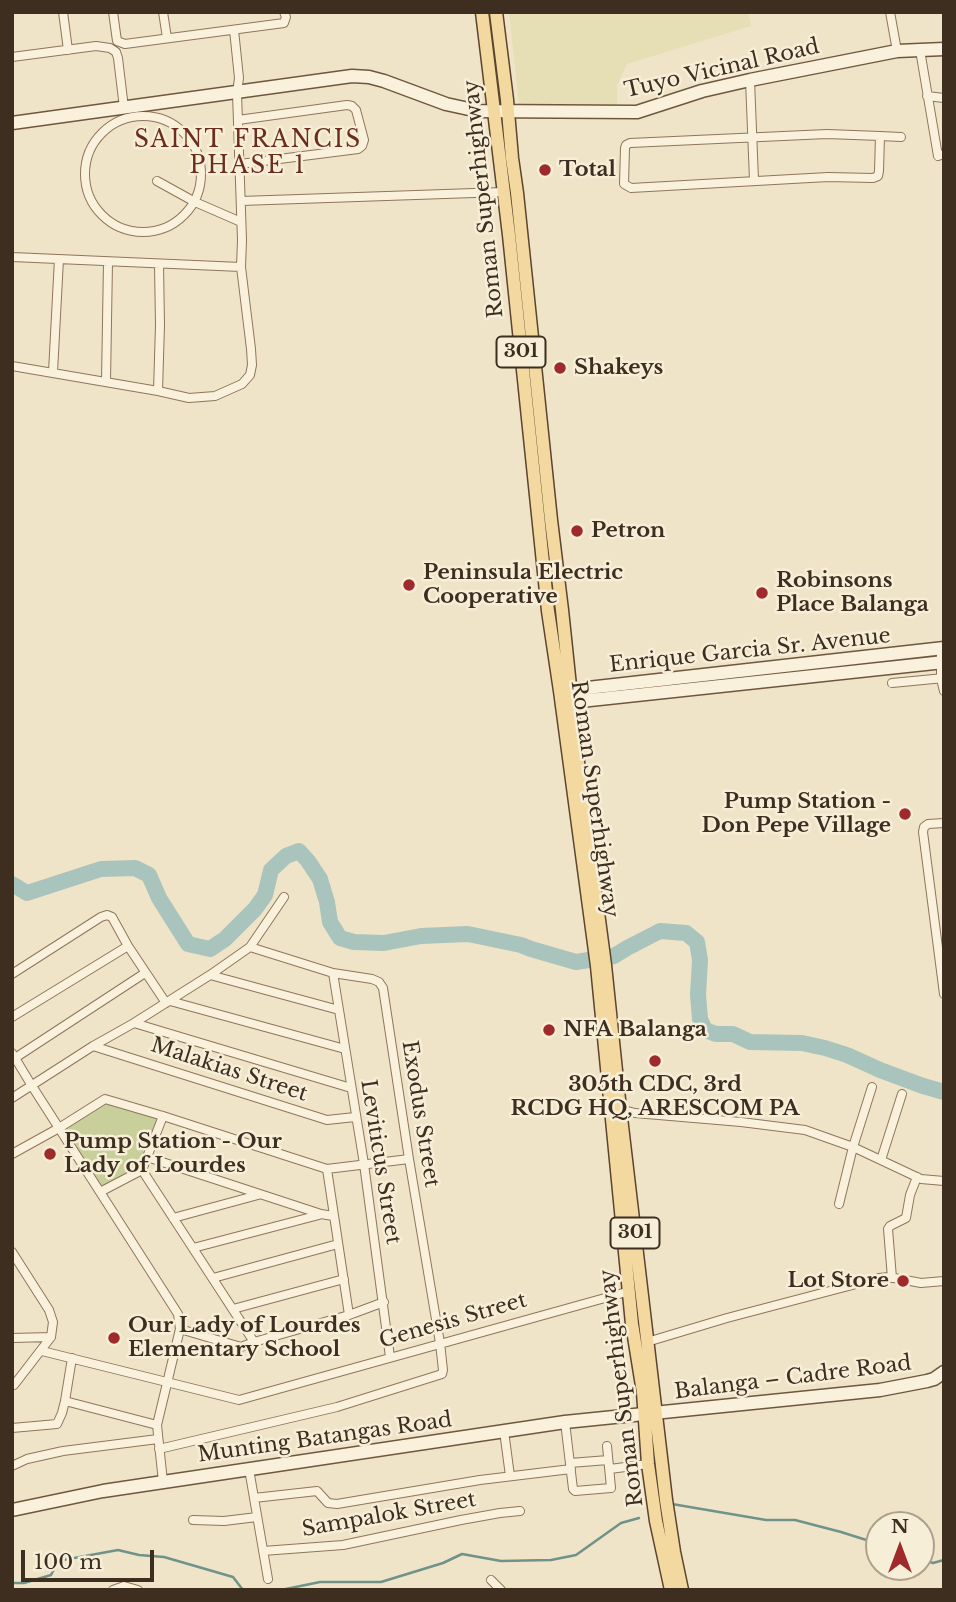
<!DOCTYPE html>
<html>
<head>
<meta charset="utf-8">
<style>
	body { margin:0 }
	#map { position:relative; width:956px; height:1602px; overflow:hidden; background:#f0e4c8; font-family:"Libre Baskerville",serif }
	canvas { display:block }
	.frame { position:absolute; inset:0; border:14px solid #3d2e20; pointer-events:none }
	.north { position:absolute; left:865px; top:1511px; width:70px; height:70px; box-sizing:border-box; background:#f7eed8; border:2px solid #ada18e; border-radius:50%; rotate:0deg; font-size:19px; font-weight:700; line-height:28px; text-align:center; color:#3d2e20 }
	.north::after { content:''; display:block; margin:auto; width:24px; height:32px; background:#9e2a2b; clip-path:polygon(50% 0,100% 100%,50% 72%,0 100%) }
	.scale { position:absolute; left:21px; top:1550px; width:133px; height:32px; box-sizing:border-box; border:4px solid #3d2e20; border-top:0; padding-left:9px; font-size:21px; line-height:24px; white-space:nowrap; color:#3d2e20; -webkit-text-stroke:5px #f7eed8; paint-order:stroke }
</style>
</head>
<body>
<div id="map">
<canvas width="956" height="1602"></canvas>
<div class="frame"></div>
<div class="north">N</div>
<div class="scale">100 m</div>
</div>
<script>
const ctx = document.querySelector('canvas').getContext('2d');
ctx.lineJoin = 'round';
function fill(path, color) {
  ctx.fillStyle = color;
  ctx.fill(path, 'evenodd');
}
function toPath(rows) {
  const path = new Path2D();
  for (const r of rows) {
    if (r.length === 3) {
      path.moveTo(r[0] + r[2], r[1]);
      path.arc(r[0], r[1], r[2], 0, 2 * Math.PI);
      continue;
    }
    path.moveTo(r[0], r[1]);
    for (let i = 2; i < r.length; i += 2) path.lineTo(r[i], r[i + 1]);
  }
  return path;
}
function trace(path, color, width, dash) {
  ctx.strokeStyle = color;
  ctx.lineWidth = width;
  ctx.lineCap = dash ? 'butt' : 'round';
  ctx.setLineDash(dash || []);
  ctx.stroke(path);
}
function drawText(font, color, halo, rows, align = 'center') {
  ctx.font = font + ' "Libre Baskerville",serif';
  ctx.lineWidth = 5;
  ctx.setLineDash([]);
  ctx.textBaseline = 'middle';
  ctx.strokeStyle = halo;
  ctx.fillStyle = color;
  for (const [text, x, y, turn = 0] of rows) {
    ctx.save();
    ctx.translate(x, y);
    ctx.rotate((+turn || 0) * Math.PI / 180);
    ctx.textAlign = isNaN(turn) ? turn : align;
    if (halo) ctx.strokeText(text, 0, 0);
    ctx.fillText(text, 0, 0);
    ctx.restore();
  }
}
fill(toPath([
	[509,12,748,12,751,26,627,64,617,85,617,109,519,104]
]), '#e6deb5');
fill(toPath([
	[105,1100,161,1117,141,1167,104,1190,62,1126]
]), '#c9cf9b');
trace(toPath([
	[672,1504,766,1520,795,1520,841,1532,879,1544],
	[921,1559,933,1563,944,1560],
	[12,1583,24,1583,51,1575,58,1561,118,1550,139,1555,164,1557,233,1577,243,1590,249,1590],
	[281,1590,320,1582,381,1582,443,1563,462,1554,501,1561,551,1560,576,1555,621,1523,639,1518]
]), '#6f938a', 2.5);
trace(toPath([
	[12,884,27,893,101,869,135,868,149,875,159,898,188,944,210,949,225,939,255,909,265,895,271,870,286,856,299,851,308,861,320,879,327,902,330,922,340,938,354,942,384,943,421,936,468,934,521,945,531,949,576,962,614,956,627,948,660,931,686,933,697,942,700,960,698,995,700,1019,705,1030,716,1034,733,1034,750,1042,802,1043,825,1048,847,1055,880,1070,923,1086,944,1092]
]), '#a9c4bc', 16);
const street = toPath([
	[63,12,68,50],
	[113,12,117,41,125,44,284,23,286,17,284,12],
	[163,12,167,38],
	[890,12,897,51],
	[920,50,938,156,944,154],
	[12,57,96,46,110,48,116,52,118,58,124,108],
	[750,80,754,180],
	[927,96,944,98],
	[143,174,58],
	[238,120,347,105,352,106,356,110,364,140,362,146,358,149,240,164],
	[880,136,879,171,878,176,873,178,828,177,631,188,624,184,625,148,626,145,630,143,827,134,880,136,901,137],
	[157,181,195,202,241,222],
	[241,201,503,192],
	[12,257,241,267,242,240,237,93,239,78,234,30],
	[12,366,158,391,160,325,159,264],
	[53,372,59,259],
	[106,381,108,262],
	[158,391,189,398,215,396,242,384,250,375,252,365,251,349,241,267],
	[941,649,941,679,944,691],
	[892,683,944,678],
	[944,823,928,824,924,827,923,832,944,994],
	[250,947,284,897],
	[333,973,364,1164,390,1357],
	[12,974,101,917,107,915,112,917,128,946,166,1003],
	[210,975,339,1010],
	[170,1001,345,1049],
	[12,1017,128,946],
	[134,1023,351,1088],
	[93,1046,327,1120,355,1117],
	[12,1053,32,1086,100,1192],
	[12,1060,145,973],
	[12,1098,93,1046,134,1023,210,975,250,947,333,973,372,979,379,982,383,988,409,1159,440,1343,443,1370,442,1374,337,1407,159,1449],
	[620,1109,635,1113,741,1122,805,1130,853,1147,921,1179,944,1181],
	[12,1154,59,1128,105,1099,163,1116,327,1169,409,1159],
	[147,1157,321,1214,333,1216],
	[881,1160,902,1094],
	[327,1169,349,1315],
	[142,1170,163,1116],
	[839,1204,853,1147,872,1087],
	[173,1218,258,1195],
	[193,1248,319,1215],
	[12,1252,49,1310,53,1322,51,1337,14,1385,12,1385],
	[213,1278,338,1244],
	[892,1278,888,1229,890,1226,906,1218,910,1195,917,1177],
	[233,1309,344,1279],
	[180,1329,241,1347,254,1342,349,1315,384,1302],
	[12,1338,51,1337],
	[647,1342,727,1318,879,1278,889,1277,921,1283,944,1281],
	[42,1351,239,1400,630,1291],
	[65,1401,157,1425],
	[565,1422,573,1489,575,1491,611,1488,607,1446],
	[12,1428,57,1424,62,1413,65,1401,72,1358],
	[504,1431,510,1476],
	[570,1463,608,1460],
	[12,1466,27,1459,63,1451,158,1439],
	[249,1469,268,1579],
	[610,1469,648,1464],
	[163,1482,157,1425,180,1329,178,1314,100,1192,142,1170,254,1342],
	[254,1498,317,1491,328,1503,337,1504,480,1480,571,1469],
	[193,1520,224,1521,257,1517],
	[263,1551,343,1545,461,1520,500,1513,520,1511],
	[491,1580,501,1590],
	[113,1590,124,1586,138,1590]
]);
const secondary = toPath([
	[12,123,352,76,369,77,384,81,446,104,478,111,637,112,702,91,750,80,897,51,944,49],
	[561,691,944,648],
	[562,703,944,662],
	[12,1510,103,1491,565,1422,880,1390,927,1381,934,1379,944,1372]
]);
const primary = toPath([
	[482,12,509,235,548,611,560,691,597,966,632,1324,643,1392,648,1464,656,1521,671,1590],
	[496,12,507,100,512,158,517,193,551,520,562,610,578,762,605,965,620,1109,666,1500,674,1552,682,1590]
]);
trace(street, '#8d765c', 10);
trace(secondary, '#6f573f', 15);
trace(primary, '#5b4430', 15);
trace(street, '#faf1dc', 8);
trace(secondary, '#faf1dc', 12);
trace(primary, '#f3d9a0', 12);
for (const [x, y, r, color] of [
	[545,170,7,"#9e2a2b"],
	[560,368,7,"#9e2a2b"],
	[577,531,7,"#9e2a2b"],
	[409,585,7,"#9e2a2b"],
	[762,593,7,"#9e2a2b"],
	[905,814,7,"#9e2a2b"],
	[549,1030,7,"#9e2a2b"],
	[655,1061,7,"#9e2a2b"],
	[50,1154,7,"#9e2a2b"],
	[903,1281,7,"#9e2a2b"],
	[114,1338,7,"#9e2a2b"]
]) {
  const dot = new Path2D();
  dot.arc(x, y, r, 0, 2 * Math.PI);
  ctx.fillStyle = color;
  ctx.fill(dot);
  trace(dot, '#f7eed8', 2.5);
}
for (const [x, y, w] of [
	[521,352,49],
	[635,1233,49]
]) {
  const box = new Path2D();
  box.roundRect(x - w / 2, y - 15.5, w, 31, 5);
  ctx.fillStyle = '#f7eed8';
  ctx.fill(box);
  trace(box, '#3d2e20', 2);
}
drawText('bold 19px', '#3d2e20', null, [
	["301",521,352],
	["301",635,1233]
]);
drawText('21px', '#3d2e20', '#f7eed8', [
	["Tuyo Vicinal Road",722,69,-13],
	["Roman Superhighway",484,199,-96],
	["Enrique Garcia Sr. Avenue",750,651,-6],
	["Roman Superhighway",594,799,82],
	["Malakias Street",229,1070,18],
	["Exodus Street",420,1114,81],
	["Leviticus Street",380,1162,81],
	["Genesis Street",453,1321,-16],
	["Balanga – Cadre Road",793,1378,-7],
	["Roman Superhighway",622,1388,-97],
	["Munting Batangas Road",325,1438,-8],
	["Sampalok Street",389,1515,-10]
]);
drawText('bold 21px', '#3d2e20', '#f7eed8', [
	["Total",559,170],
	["Shakeys",574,368],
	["Petron",591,531],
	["Peninsula Electric",423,573],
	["Cooperative",423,597],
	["Robinsons",776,581],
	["Place Balanga",776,605],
	["Pump Station -",891,802,"right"],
	["Don Pepe Village",891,826,"right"],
	["NFA Balanga",563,1030],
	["305th CDC, 3rd",655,1085,"center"],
	["RCDG HQ, ARESCOM PA",655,1109,"center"],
	["Pump Station - Our",64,1142],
	["Lady of Lourdes",64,1166],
	["Lot Store",889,1281,"right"],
	["Our Lady of Lourdes",128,1326],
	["Elementary School",128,1350]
], 'left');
ctx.letterSpacing = '2px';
drawText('23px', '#6b2e1e', '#f7eed8', [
	["SAINT FRANCIS",248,141],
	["PHASE 1",248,167]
]);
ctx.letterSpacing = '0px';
</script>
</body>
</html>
